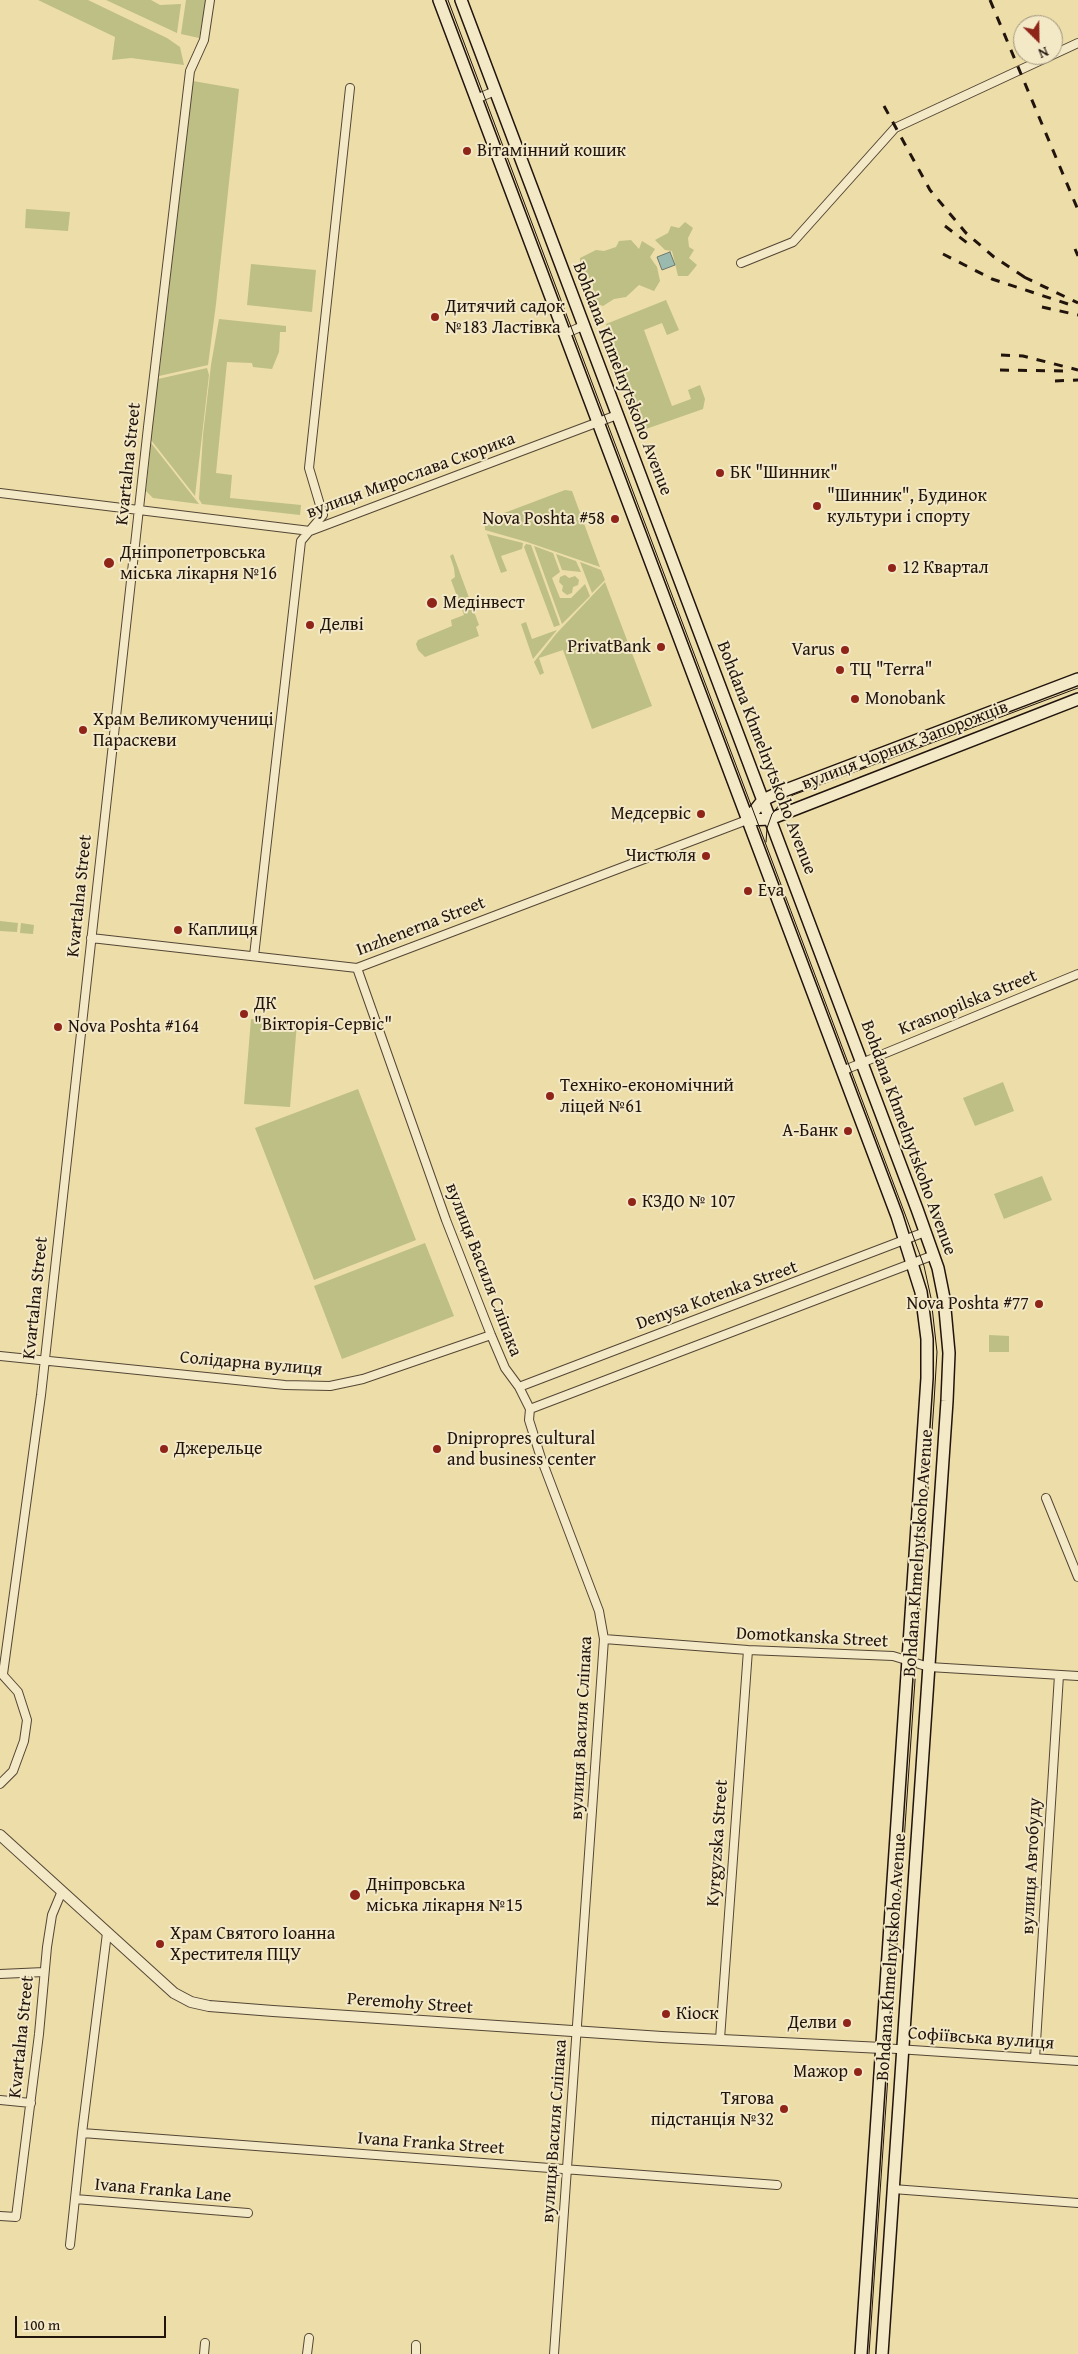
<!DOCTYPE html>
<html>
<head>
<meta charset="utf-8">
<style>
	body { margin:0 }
	#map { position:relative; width:1078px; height:2354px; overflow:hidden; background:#ecdda9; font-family:"Gentium Book Plus",serif }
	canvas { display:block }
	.north { position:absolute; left:1013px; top:15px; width:50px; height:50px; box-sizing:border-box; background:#f3e9c7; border:1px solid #9f947d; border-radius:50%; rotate:157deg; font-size:14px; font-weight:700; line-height:20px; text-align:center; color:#21140d }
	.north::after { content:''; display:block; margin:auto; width:18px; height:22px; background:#8f2418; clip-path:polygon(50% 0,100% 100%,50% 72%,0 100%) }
	.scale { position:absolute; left:15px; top:2316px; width:151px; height:22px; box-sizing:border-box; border:2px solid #21140d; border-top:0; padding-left:6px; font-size:15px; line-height:18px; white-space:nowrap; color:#21140d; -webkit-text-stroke:4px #f3e9c7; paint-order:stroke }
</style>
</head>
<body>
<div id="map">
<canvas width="1078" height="2354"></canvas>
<div class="north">N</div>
<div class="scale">100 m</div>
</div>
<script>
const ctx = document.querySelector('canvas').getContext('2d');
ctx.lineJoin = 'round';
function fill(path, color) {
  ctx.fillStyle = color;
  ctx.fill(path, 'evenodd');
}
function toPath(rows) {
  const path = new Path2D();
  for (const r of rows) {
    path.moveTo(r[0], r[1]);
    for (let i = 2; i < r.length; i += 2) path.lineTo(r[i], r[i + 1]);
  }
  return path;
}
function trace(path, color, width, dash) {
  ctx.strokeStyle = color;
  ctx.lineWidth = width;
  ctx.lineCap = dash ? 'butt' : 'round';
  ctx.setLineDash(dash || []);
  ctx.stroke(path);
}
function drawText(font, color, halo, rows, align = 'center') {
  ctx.font = font + ' "Gentium Book Plus",serif';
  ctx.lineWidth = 4;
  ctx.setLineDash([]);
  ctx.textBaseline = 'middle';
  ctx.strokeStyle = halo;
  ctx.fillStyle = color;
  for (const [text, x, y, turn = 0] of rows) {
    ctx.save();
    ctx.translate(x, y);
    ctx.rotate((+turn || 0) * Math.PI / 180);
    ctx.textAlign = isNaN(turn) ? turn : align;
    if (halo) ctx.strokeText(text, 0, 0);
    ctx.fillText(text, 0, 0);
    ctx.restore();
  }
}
fill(toPath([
	[38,0,88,0,167,38,180,47,184,65,131,58,112,60,115,37],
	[106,0,151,0,160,5,181,4,177,33],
	[186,0,206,0,199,38,181,34],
	[193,81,239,89,216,304,208,365,159,376],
	[26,209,70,212,68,231,25,228],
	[685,222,693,228,688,238,689,247,694,250,689,258,697,265,688,276,678,276,672,251,665,250,655,240,668,233,671,226,679,228],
	[631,240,639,249,642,241,655,249,650,257,657,267,660,281,654,291,639,285,626,297,614,299,603,306,593,302,593,281,580,271,580,258,596,250,604,251,616,247,619,241],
	[251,264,316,270,312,312,247,305],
	[666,300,679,330,667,335,662,323,644,330,672,406,691,399,688,390,700,385,705,399,703,409,646,429,606,324],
	[219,319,286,326,286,332,280,332,279,352,272,369,253,367,252,363,227,362,216,473,232,475,230,498,301,505,300,515,202,504,199,499,203,435,211,365],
	[207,368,209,375,195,496,151,440,158,379],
	[151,443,166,462,199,504,153,498,146,491],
	[565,490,572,491,600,567,527,542,485,530,485,524,491,518],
	[487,534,523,543,522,549,501,556,507,571,501,573],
	[526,544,531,545,560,625,554,627,524,547],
	[534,546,553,553,560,572,552,578,560,598,571,598,585,584,590,596,562,624],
	[453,554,479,625,476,627,479,636,425,657,418,650,416,644,418,640,452,626,451,620,464,615,451,580,455,577,454,568,450,556],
	[556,554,576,561,581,572,562,570],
	[580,562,601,570,605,580,592,593],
	[565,575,569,578,575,576,579,580,578,585,573,587,572,593,567,595,562,591,563,586,559,582,560,577],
	[605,582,652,706,592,729,563,650,539,658,544,673,540,675,534,662,556,634],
	[526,622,532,639,557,630,533,659,521,624],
	[0,921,18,923,17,932,0,931],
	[21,923,34,925,33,934,20,933],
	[251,1019,297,1023,290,1107,244,1104],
	[1003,1082,1014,1111,975,1126,963,1098],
	[358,1089,416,1240,314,1280,255,1128],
	[1042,1176,1052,1200,1004,1219,994,1194],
	[425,1243,454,1316,342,1359,314,1286],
	[989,1335,1009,1336,1009,1352,989,1352]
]), '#bdbf84');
const water = toPath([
	[670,252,675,265,662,270,657,257,670,252]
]);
fill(water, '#9abab0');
trace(water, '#6a786f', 1);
const minor = toPath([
	[476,99,495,91],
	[741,263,793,242,895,128,1078,43],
	[564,334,583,326],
	[0,493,310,531,617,415],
	[91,938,357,968,747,820],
	[254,956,301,541,323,515,309,468,350,88],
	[357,968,446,1220,491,1335,505,1368,519,1387,530,1409,529,1420,541,1458,599,1611,604,1639,554,2354],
	[842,1071,1078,974],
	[0,1356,285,1385,330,1386,363,1379,491,1335],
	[519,1387,925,1232],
	[530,1409,934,1255],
	[1046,1498,1078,1577],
	[604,1639,748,1650,893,1656,929,1667,1078,1676],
	[0,1672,18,1692,27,1720,24,1741,13,1771,0,1784],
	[3,1674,41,1395,148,427,190,71,204,40,210,0],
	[0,1974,44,1972],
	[720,2039,748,1650],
	[882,2048,1078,2061],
	[1035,2058,1059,1675],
	[0,2100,31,2103],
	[82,2133,777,2185],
	[893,2189,1078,2203],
	[75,2199,248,2213],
	[0,2216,16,2217,39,2034,47,1947,52,1915,62,1891],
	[70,2245,82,2133,107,1933],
	[204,2354,205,2343],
	[307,2354,309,2338],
	[416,2354,416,2345]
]);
const tertiary = toPath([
	[0,1835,174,1993,191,2002,209,2006,273,2011,662,2037,882,2048]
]);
const secondary = toPath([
	[439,0,897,1216,921,1292,927,1339,927,1378,861,2354],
	[461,0,917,1209,938,1268,944,1298,949,1353,947,1401,882,2354],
	[747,820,763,800,778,793,1078,679],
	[747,820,770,819,1078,699]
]);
trace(minor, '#544634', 10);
trace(tertiary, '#544634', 12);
trace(secondary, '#21140d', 14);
trace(minor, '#f3e9c7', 8);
trace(tertiary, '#f3e9c7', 10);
trace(secondary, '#f3e9c7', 11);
trace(toPath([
	[448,0,905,1214,924,1266,931,1298,937,1352,934,1402,869,2354],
	[766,842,767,828,772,814,780,804,793,795,1078,688]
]), '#21140d', 1);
trace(toPath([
	[990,0,1078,210],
	[884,106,930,190,966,233,994,257,1029,280],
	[945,226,970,245],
	[1075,249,1078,256],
	[943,254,992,279,1071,305],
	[1024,277,1078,303],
	[1042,307,1078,315],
	[1001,355,1023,356,1078,370],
	[1000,370,1066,371],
	[1055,381,1078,380]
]), '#21140d', 3, [9, 9]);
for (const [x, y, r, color] of [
	[467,151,5,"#8f2418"],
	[435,317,5,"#8f2418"],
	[720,473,5,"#8f2418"],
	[817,506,5,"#8f2418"],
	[615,519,5,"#8f2418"],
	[109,563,6,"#8f2418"],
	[892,568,5,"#8f2418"],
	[432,603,6,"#8f2418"],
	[310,625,5,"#8f2418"],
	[661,647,5,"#8f2418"],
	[845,650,5,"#8f2418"],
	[840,670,5,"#8f2418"],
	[855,699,5,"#8f2418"],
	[83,730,5,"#8f2418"],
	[701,814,5,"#8f2418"],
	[706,856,5,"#8f2418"],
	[748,891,5,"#8f2418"],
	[178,930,5,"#8f2418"],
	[244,1014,5,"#8f2418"],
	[58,1027,5,"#8f2418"],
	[550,1096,5,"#8f2418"],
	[848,1131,5,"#8f2418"],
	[632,1202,5,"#8f2418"],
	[1039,1304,5,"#8f2418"],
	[164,1449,5,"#8f2418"],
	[437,1449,5,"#8f2418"],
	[355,1895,6,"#8f2418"],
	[160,1944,5,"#8f2418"],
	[666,2014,5,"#8f2418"],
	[847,2023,5,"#8f2418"],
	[858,2072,5,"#8f2418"],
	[784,2109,5,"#8f2418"]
]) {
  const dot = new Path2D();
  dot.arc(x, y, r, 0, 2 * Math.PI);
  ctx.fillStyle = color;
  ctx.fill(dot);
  trace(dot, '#f3e9c7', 2);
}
drawText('18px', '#21140d', '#f3e9c7', [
	["Вітамінний кошик",477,151],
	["Дитячий садок",445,307],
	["№183 Ластівка",445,328],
	["БК \"Шинник\"",730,473],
	["\"Шинник\", Будинок",827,496],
	["культури і спорту",827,517],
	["Nova Poshta #58",605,519,"right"],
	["Дніпропетровська",120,553],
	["міська лікарня №16",120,574],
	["12 Квартал",902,568],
	["Медінвест",443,603],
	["Делві",320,625],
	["PrivatBank",651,647,"right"],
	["Varus",835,650,"right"],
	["ТЦ \"Terra\"",850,670],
	["Monobank",865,699],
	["Храм Великомучениці",93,720],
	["Параскеви",93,741],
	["Медсервіс",691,814,"right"],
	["Чистюля",696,856,"right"],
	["Eva",758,891],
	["Каплиця",188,930],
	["ДК",254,1004],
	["\"Вікторія-Сервіс\"",254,1025],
	["Nova Poshta #164",68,1027],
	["Техніко-економічний",560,1086],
	["ліцей №61",560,1107],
	["А-Банк",838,1131,"right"],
	["КЗДО № 107",642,1202],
	["Nova Poshta #77",1029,1304,"right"],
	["Dnipropres cultural",447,1439],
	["and business center",447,1460],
	["Джерельце",174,1449],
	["Дніпровська",366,1885],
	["міська лікарня №15",366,1906],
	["Храм Святого Іоанна",170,1934],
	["Хрестителя ПЦУ",170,1955],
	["Кіоск",676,2014],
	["Делви",837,2023,"right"],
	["Мажор",848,2072,"right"],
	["Тягова",774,2099,"right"],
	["пiдстанцiя №32",774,2120,"right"]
], 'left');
drawText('18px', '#21140d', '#f3e9c7', [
	["Bohdana Khmelnytskoho Avenue",622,379,69],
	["Kvartalna Street",129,464,-84],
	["вулиця Мирослава Скорика",411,476,-20],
	["вулиця Чорних Запорожців",905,746,-21],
	["Bohdana Khmelnytskoho Avenue",766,758,69],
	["Kvartalna Street",80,896,-84],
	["Inzhenerna Street",421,927,-21],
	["Krasnopilska Street",968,1003,-22],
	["Bohdana Khmelnytskoho Avenue",908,1138,70],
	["вулиця Василя Сліпака",483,1270,69],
	["Denysa Kotenka Street",717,1296,-20],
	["Kvartalna Street",36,1298,-84],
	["Солідарна вулиця",251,1364,5],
	["Bohdana Khmelnytskoho Avenue",919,1553,-86],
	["Domotkanska Street",812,1638,3],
	["вулиця Василя Сліпака",582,1728,-87],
	["Kyrgyzska Street",718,1843,-86],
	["вулиця Автобуду",1032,1866,-87],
	["Bohdana Khmelnytskoho Avenue",892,1957,-86],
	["Peremohy Street",410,2004,4],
	["Kvartalna Street",22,2037,-84],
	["Софіївська вулиця",981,2039,4],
	["вулиця Василя Сліпака",555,2131,-86],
	["Ivana Franka Street",431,2144,4],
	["Ivana Franka Lane",163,2191,5]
]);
</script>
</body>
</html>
